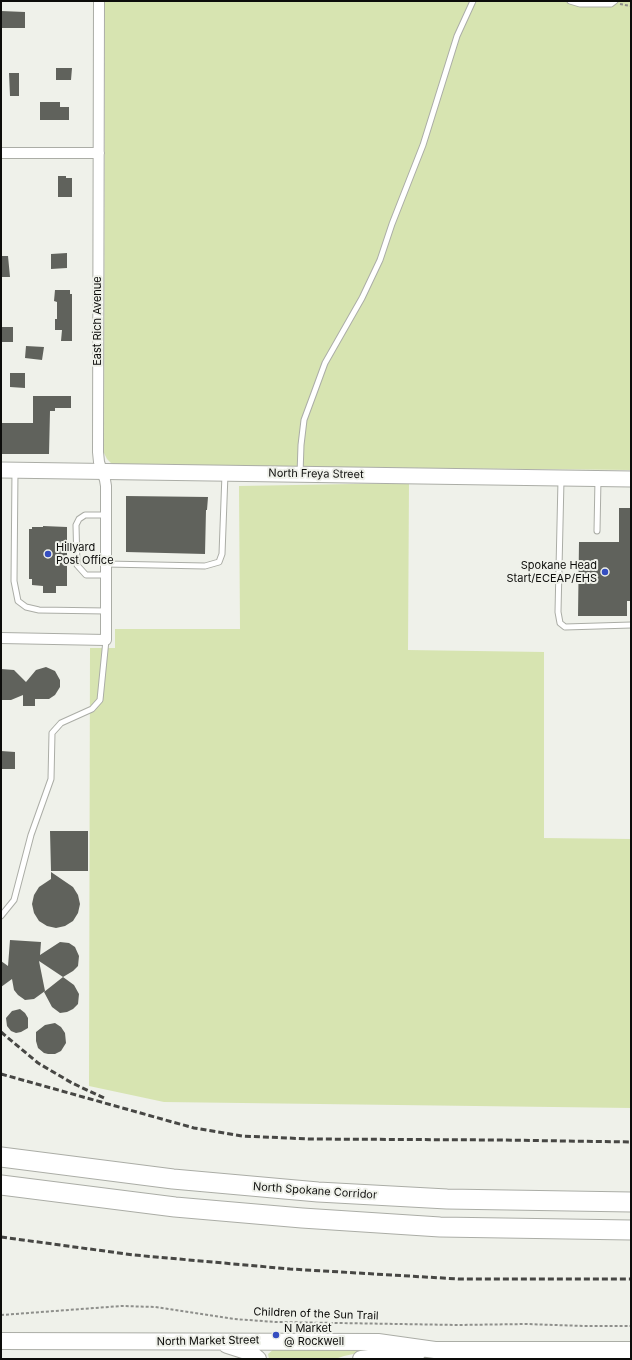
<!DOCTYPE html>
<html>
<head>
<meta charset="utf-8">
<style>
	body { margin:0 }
	#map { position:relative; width:632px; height:1360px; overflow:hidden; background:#eff1ea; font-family:Inter,sans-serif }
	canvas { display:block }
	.frame { position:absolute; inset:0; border:2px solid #0c0c0a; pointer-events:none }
</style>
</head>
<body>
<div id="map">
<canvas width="632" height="1360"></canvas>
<div class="frame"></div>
</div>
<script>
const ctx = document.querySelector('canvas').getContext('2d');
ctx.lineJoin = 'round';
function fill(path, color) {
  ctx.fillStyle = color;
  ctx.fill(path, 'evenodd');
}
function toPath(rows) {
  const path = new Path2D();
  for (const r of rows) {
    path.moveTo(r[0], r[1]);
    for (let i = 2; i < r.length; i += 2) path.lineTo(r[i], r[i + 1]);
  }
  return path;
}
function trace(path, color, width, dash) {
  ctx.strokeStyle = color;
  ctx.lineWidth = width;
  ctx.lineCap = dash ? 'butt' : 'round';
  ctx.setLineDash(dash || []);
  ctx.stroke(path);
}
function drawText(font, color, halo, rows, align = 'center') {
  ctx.font = font + ' Inter,sans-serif';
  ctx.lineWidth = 4;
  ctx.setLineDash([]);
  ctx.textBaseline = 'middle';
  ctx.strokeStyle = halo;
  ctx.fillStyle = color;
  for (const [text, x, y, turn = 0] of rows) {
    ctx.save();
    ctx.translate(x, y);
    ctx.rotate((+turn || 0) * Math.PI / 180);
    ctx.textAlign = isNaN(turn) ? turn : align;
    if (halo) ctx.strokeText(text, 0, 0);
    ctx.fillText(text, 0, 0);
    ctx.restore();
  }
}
fill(toPath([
	[105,1,631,1,631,470,119,465,112,464,107,459,104,453],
	[409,483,408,650,544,652,544,838,631,839,631,1108,164,1102,89,1086,90,648,115,648,115,629,240,629,239,486],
	[372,1348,372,1350,344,1356,335,1359,269,1359,268,1354,274,1349]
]), '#d7e4b1');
fill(toPath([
	[1,11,25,12,25,28,1,28],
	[56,68,72,68,71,80,56,80],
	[9,73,19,73,19,96,10,96],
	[40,102,60,102,60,107,69,107,69,120,40,120],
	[58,176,66,176,66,178,72,178,72,197,58,197],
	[67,253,67,268,51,269,51,254],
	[1,256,8,256,10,277,1,277],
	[55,290,70,290,70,294,72,294,72,341,61,341,62,330,55,330,55,319,57,319,57,302,54,301],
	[1,327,13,327,13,342,1,342],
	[26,346,44,347,42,360,25,358],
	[10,373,25,373,25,388,10,387],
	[33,396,71,396,71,408,55,408,55,411,50,411,49,454,1,454,1,423,33,423],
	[126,496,208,497,207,510,206,510,205,554,126,552],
	[619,508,631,508,631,601,627,601,627,616,578,616,579,542,619,542],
	[43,526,67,527,67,586,56,586,56,593,43,593,43,586,32,585,32,579,29,579,29,529,32,529,32,527,43,527],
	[46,667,55,671,60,680,60,687,55,695,49,699,35,699,35,706,23,706,23,695,11,700,1,700,1,669,14,670,26,682,36,670],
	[1,751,15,752,15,769,1,769],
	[50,831,88,831,88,871,51,871],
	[51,872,73,887,78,895,80,904,78,913,73,921,65,926,56,928,47,926,39,921,34,913,32,904,34,895,39,887,51,879],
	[10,940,41,942,40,955,60,942,69,943,75,947,79,956,78,966,73,971,63,977,74,985,79,994,78,1004,73,1009,67,1012,60,1013,52,1007,44,992,63,977,39,961,45,991,34,999,25,1000,18,995,14,990,12,979,1,987,1,961,8,966],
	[20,1009,25,1013,28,1018,28,1028,21,1032,16,1033,11,1031,7,1026,6,1018,12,1011],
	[55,1023,61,1027,65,1033,66,1043,61,1051,55,1054,48,1054,44,1053,38,1048,36,1041,36,1032,45,1025]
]), '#60625c');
const lane = toPath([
	[570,1,580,4,611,4,615,1],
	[15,471,14,581,18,601,26,607,39,610,106,611],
	[300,474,301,445,304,420,314,393,325,363,362,298,380,260,392,224,423,145,457,36,473,1],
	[561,480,558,612,560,623,565,627,631,625],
	[106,515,85,515,79,519,76,525,77,565,86,575,106,575],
	[597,531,598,479],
	[106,564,205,566,219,562,222,554,225,474],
	[1,916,14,900,31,835,51,779,52,733,61,723,92,709,100,700,106,640]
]);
const street = toPath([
	[1,153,99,153],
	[1,638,106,640,106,486,105,480,99,462,98,452,99,1]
]);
const secondary = toPath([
	[1,470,631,479]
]);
const primary = toPath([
	[1,1341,378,1342,435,1350,631,1350],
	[227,1345,249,1352,258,1359],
	[361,1359,418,1352]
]);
const highway = toPath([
	[1,1157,173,1179,318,1192,447,1199,631,1202],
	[1,1185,175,1207,302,1218,440,1227,631,1230]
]);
trace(lane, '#abada6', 7);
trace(street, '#abada6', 12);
trace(secondary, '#abada6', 17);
trace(primary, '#abada6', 18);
trace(highway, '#abada6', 21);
trace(toPath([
	[620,4,631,6],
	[1,1315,122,1306,155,1307,234,1319,276,1322,459,1325,526,1324,584,1326,631,1326]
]), '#8e8f8b', 2, [3, 2]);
trace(lane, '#fff', 5);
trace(street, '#fff', 10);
trace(secondary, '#fff', 15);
trace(primary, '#fff', 16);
trace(highway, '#fff', 19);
trace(toPath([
	[1,1032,38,1063,72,1083,104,1098],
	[1,1074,194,1128,242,1136,310,1139,501,1140,631,1142],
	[1,1237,134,1255,290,1269,459,1279,631,1279]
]), '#474744', 3, [6, 3]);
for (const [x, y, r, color] of [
	[48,554,4,"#354ec0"],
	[605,572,4,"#354ec0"],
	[276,1335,4,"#354ec0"]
]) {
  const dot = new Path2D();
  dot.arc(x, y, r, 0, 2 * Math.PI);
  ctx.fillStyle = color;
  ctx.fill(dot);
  trace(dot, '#eff1ea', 1.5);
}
drawText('11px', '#0c0c0a', '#eff1ea', [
	["East Rich Avenue",98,321,-90],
	["North Freya Street",316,474,1],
	["North Spokane Corridor",315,1191,4],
	["Children of the Sun Trail",316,1314,2],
	["North Market Street",208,1341,-1]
]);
drawText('11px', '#0c0c0a', '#eff1ea', [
	["Hillyard",56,548],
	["Post Office",56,561],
	["Spokane Head",597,566,"right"],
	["Start/ECEAP/EHS",597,579,"right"],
	["N Market",284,1329],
	["@ Rockwell",284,1342]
], 'left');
</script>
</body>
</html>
